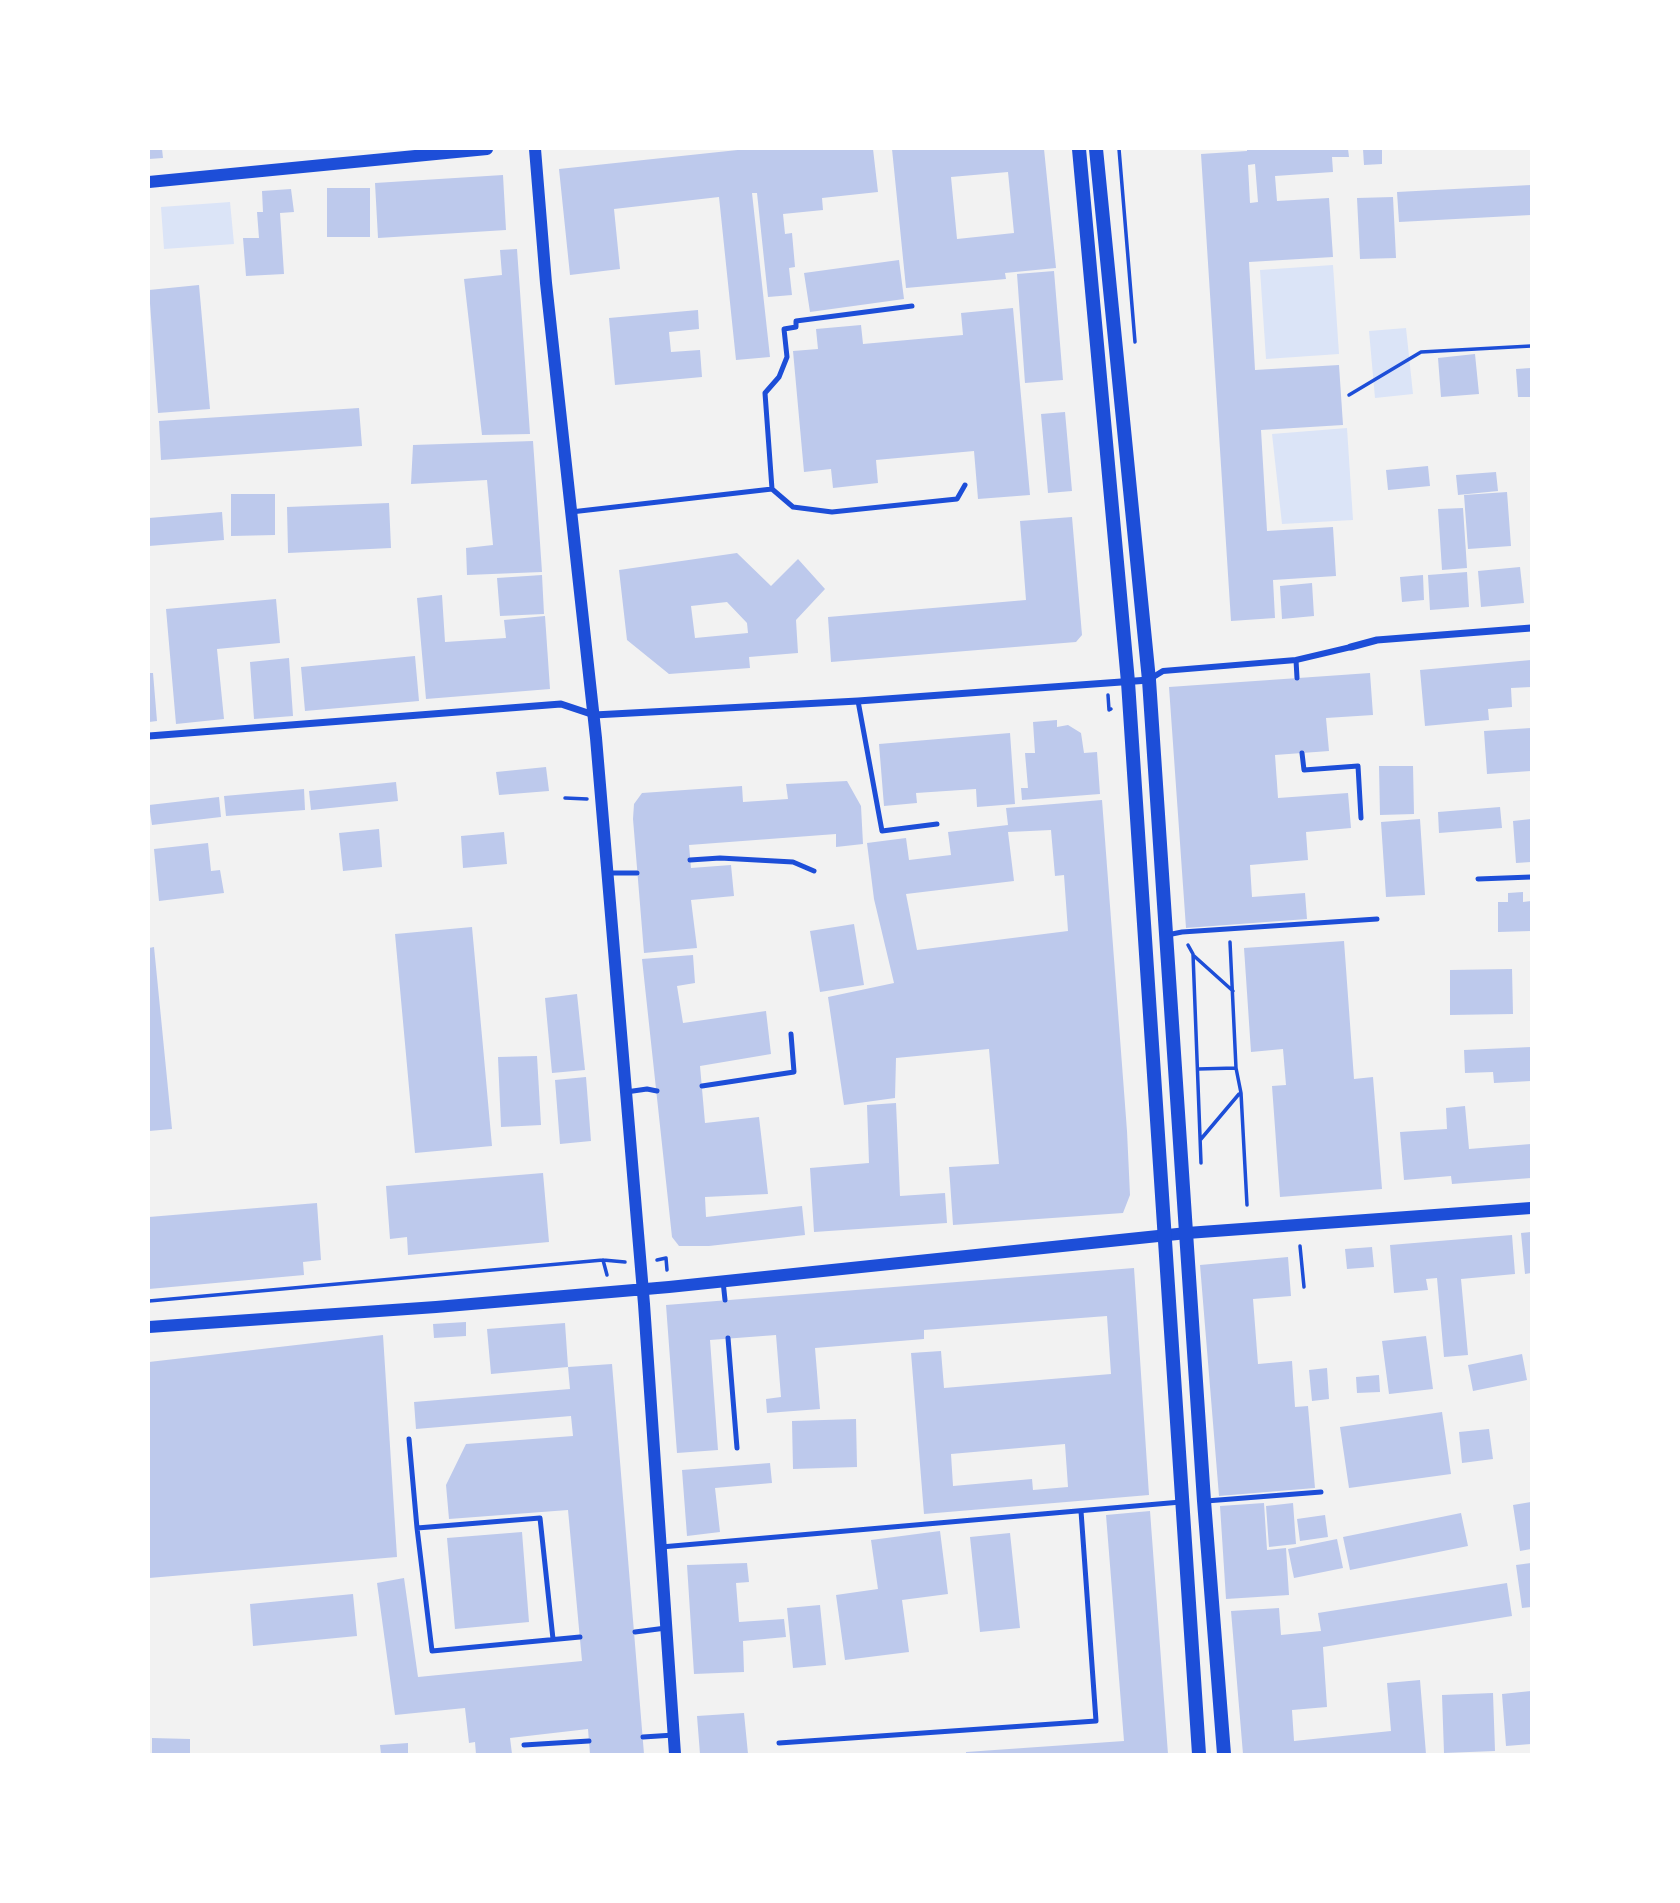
<!DOCTYPE html>
<html>
<head>
<meta charset="utf-8">
<style>
	body { margin:0 }
	#map { position:relative; width:1680px; height:1903px; overflow:hidden; background:#f2f2f2; font-family:"PT Sans Narrow",sans-serif }
	canvas { display:block }
	.frame { position:absolute; inset:0; border:150px solid #fff; pointer-events:none }
</style>
</head>
<body>
<div id="map">
<canvas width="1680" height="1903"></canvas>
<div class="frame"></div>
</div>
<script>
const ctx = document.querySelector('canvas').getContext('2d');
ctx.lineJoin = 'round';
function fill(path, color) {
  ctx.fillStyle = color;
  ctx.fill(path, 'evenodd');
}
function toPath(rows) {
  const path = new Path2D();
  for (const r of rows) {
    path.moveTo(r[0], r[1]);
    for (let i = 2; i < r.length; i += 2) path.lineTo(r[i], r[i + 1]);
  }
  return path;
}
function trace(path, color, width, dash) {
  ctx.strokeStyle = color;
  ctx.lineWidth = width;
  ctx.lineCap = dash ? 'butt' : 'round';
  ctx.setLineDash(dash || []);
  ctx.stroke(path);
}
fill(toPath([
	[230,202,234,244,164,249,161,207],
	[1333,265,1339,354,1266,359,1260,270],
	[1406,328,1413,394,1375,398,1369,331],
	[1347,428,1353,520,1282,524,1272,434]
]), '#dbe4f7');
fill(toPath([
	[149,149,162,149,163,158,149,159],
	[747,149,873,149,878,192,822,198,823,210,783,214,785,234,792,233,795,267,789,268,792,295,768,297,757,193,752,193,770,357,736,360,719,197,614,209,620,269,570,275,559,169],
	[892,149,1044,149,1056,268,1005,273,1006,279,906,288],
	[1008,172,1014,233,957,239,951,177],
	[1247,149,1348,149,1349,157,1332,157,1333,172,1275,176,1277,201,1329,198,1333,257,1249,262,1255,370,1339,365,1343,425,1261,430,1267,531,1333,527,1336,576,1273,580,1275,618,1231,621,1201,154,1247,151],
	[1255,164,1258,202,1250,203,1248,165],
	[1363,149,1382,149,1382,164,1364,165],
	[503,175,506,230,378,238,375,183],
	[1531,185,1531,215,1399,222,1397,192],
	[327,188,370,188,370,237,327,237],
	[291,189,294,212,280,213,284,274,246,276,243,238,259,238,257,212,263,212,262,191],
	[1393,197,1396,258,1360,259,1357,198],
	[517,249,530,434,482,435,464,279,502,275,500,250],
	[899,260,904,299,810,312,804,273],
	[1054,271,1063,380,1025,383,1017,274],
	[199,285,210,409,158,413,149,290],
	[1013,308,1030,495,978,499,974,451,876,460,878,483,833,488,831,469,804,472,793,351,818,349,816,329,861,325,863,344,963,335,961,313],
	[698,310,699,329,669,332,671,352,700,350,702,377,615,385,609,318],
	[1475,354,1479,394,1441,397,1438,358],
	[1531,368,1531,397,1518,397,1516,369],
	[359,408,362,446,161,460,159,421],
	[1065,412,1072,491,1048,493,1041,414],
	[533,441,542,572,467,575,466,548,493,545,487,480,411,484,413,445],
	[1428,466,1430,486,1388,490,1386,470],
	[1496,472,1498,491,1458,495,1456,475],
	[1507,492,1511,546,1468,549,1464,495],
	[231,494,275,494,275,535,231,536],
	[389,503,391,548,288,553,287,507],
	[1463,508,1467,568,1442,570,1438,509],
	[222,512,224,540,149,546,149,518],
	[1072,517,1082,635,1076,642,831,662,828,617,1026,600,1020,521],
	[737,553,771,586,798,559,825,589,796,620,798,653,749,657,750,668,669,674,627,640,619,570],
	[727,602,747,623,748,633,695,638,691,606],
	[1520,567,1524,603,1481,607,1478,571],
	[1467,572,1469,607,1430,610,1428,575],
	[542,575,544,614,500,616,497,578],
	[1423,575,1424,600,1402,602,1400,577],
	[1312,583,1314,616,1282,619,1280,586],
	[442,595,445,642,506,638,504,620,545,616,550,689,426,699,417,598],
	[276,599,280,643,217,649,224,719,176,724,166,609],
	[415,656,419,701,305,711,301,667],
	[289,658,293,716,254,719,250,662],
	[1531,660,1531,687,1511,688,1512,707,1488,709,1489,720,1425,726,1420,670],
	[149,673,153,673,157,721,149,722],
	[1370,673,1373,715,1326,718,1329,751,1275,755,1278,798,1348,793,1351,828,1306,832,1308,860,1250,865,1252,897,1305,893,1307,919,1186,928,1169,687],
	[1057,720,1057,727,1068,725,1081,733,1084,753,1097,752,1100,794,1022,800,1021,788,1028,788,1025,753,1035,753,1033,722],
	[1531,728,1531,771,1487,774,1484,731],
	[1010,733,1015,804,977,807,976,789,916,793,917,803,884,806,879,744],
	[1379,766,1413,766,1414,814,1380,815],
	[546,767,549,791,499,795,496,772],
	[847,781,861,806,863,844,836,847,836,834,689,845,691,868,731,865,734,896,691,900,697,948,644,953,633,819,634,804,642,793,742,786,743,802,788,799,786,784],
	[396,782,398,801,311,810,309,791],
	[304,789,305,810,226,816,224,796],
	[219,797,221,817,152,825,149,805],
	[1102,800,1127,1131,1130,1195,1123,1213,953,1225,949,1167,999,1164,989,1049,896,1058,895,1098,844,1105,828,997,894,983,874,899,867,843,906,838,909,860,951,855,948,832,1008,825,1006,808],
	[1051,830,1055,876,1064,875,1068,931,917,950,906,894,1014,881,1008,832],
	[1500,807,1502,828,1439,833,1438,812],
	[1420,819,1425,895,1386,897,1381,822],
	[1531,819,1531,862,1516,863,1513,821],
	[379,829,382,867,343,871,339,833],
	[504,832,507,864,463,868,461,836],
	[208,843,211,871,220,870,224,893,159,901,154,849],
	[1523,892,1523,902,1531,901,1531,931,1498,932,1498,902,1508,902,1508,893],
	[854,924,864,985,820,992,810,931],
	[472,927,492,1146,415,1153,395,934],
	[1344,941,1354,1079,1373,1077,1382,1189,1280,1197,1272,1086,1286,1085,1283,1049,1251,1052,1244,948],
	[154,947,172,1129,149,1131,149,948],
	[693,955,695,983,677,986,683,1023,766,1011,771,1054,700,1066,705,1123,759,1117,768,1194,705,1197,706,1217,802,1206,805,1235,709,1246,679,1246,672,1237,642,959],
	[1512,969,1513,1014,1450,1015,1450,970],
	[577,994,585,1070,552,1073,545,998],
	[1531,1047,1531,1081,1494,1083,1493,1072,1465,1073,1464,1050],
	[537,1056,541,1125,501,1127,498,1057],
	[586,1077,591,1141,560,1144,555,1080],
	[896,1103,900,1196,945,1193,947,1223,814,1232,810,1168,869,1163,867,1105],
	[1465,1106,1469,1149,1531,1144,1531,1178,1452,1184,1451,1176,1404,1180,1400,1132,1447,1129,1446,1108],
	[543,1173,549,1242,408,1255,407,1237,390,1239,386,1186],
	[317,1203,321,1260,303,1262,304,1275,149,1289,149,1217],
	[1531,1232,1531,1273,1525,1274,1521,1233],
	[1512,1235,1515,1274,1461,1279,1468,1355,1444,1357,1437,1278,1426,1279,1428,1290,1394,1293,1390,1245],
	[1372,1247,1374,1267,1347,1269,1345,1249],
	[1288,1257,1291,1296,1253,1299,1258,1364,1292,1361,1295,1407,1308,1406,1315,1488,1219,1496,1200,1265],
	[1134,1268,1149,1495,924,1514,911,1353,941,1351,944,1388,1111,1374,1107,1316,924,1330,924,1339,815,1348,820,1409,767,1413,766,1399,781,1397,776,1335,710,1340,718,1450,677,1453,666,1305],
	[1065,1444,1068,1487,1033,1490,1032,1479,953,1486,951,1454],
	[466,1322,466,1336,434,1338,433,1324],
	[565,1323,568,1367,491,1374,487,1329],
	[383,1335,397,1557,149,1578,149,1362],
	[1426,1336,1433,1389,1389,1394,1382,1341],
	[1522,1354,1527,1380,1473,1391,1468,1365],
	[612,1364,644,1754,590,1754,588,1729,510,1738,512,1754,476,1754,475,1742,469,1743,465,1708,395,1715,377,1583,404,1578,418,1677,582,1661,568,1510,449,1519,446,1485,466,1444,573,1436,571,1416,416,1429,414,1402,570,1389,568,1367],
	[1327,1368,1329,1399,1312,1401,1309,1370],
	[1379,1375,1380,1392,1357,1393,1356,1377],
	[1442,1412,1451,1474,1349,1488,1340,1427],
	[856,1419,857,1467,793,1469,792,1421],
	[1489,1429,1493,1459,1462,1463,1459,1432],
	[770,1463,772,1483,715,1488,720,1532,687,1536,682,1470],
	[1531,1502,1531,1549,1520,1551,1513,1505],
	[1264,1503,1267,1550,1286,1548,1289,1595,1226,1599,1220,1506],
	[1293,1503,1296,1544,1269,1547,1266,1506],
	[1150,1511,1168,1754,966,1754,966,1752,1124,1741,1106,1515],
	[1461,1513,1468,1546,1350,1570,1343,1537],
	[1325,1515,1328,1537,1300,1541,1297,1519],
	[940,1531,948,1594,902,1600,909,1652,845,1660,836,1595,878,1589,871,1540],
	[522,1532,529,1622,455,1629,447,1538],
	[1010,1533,1020,1628,980,1632,970,1537],
	[1337,1539,1343,1568,1294,1578,1288,1549],
	[747,1563,749,1582,736,1583,739,1622,784,1619,786,1637,743,1641,744,1672,694,1674,687,1565],
	[1531,1563,1531,1607,1522,1608,1516,1565],
	[1507,1583,1512,1616,1323,1647,1327,1707,1292,1710,1294,1741,1391,1731,1387,1683,1420,1680,1426,1754,1243,1754,1231,1611,1279,1608,1281,1635,1321,1631,1318,1613],
	[353,1594,357,1636,253,1646,250,1604],
	[820,1605,826,1665,793,1668,787,1608],
	[1531,1691,1531,1744,1506,1746,1502,1694],
	[1493,1693,1495,1751,1444,1753,1442,1695],
	[744,1713,748,1754,700,1754,697,1716],
	[152,1738,190,1739,190,1754,152,1754],
	[408,1743,408,1754,381,1754,380,1745]
]), '#bdc9ec');
trace(toPath([
	[1119,149,1135,342],
	[1349,395,1421,352,1531,346],
	[1108,695,1109,710,1111,709],
	[565,798,587,799],
	[1230,942,1236,1068,1241,1093,1247,1205],
	[1188,945,1193,954,1201,1163],
	[1193,955,1233,991],
	[1198,1069,1236,1068],
	[1201,1139,1239,1094],
	[1300,1246,1304,1287],
	[603,1260,607,1275],
	[657,1260,666,1258,667,1270],
	[149,1301,603,1260,625,1262]
]), '#1d4ed8', 3.5);
trace(toPath([
	[772,489,765,393,779,377,787,357,784,329,796,327,796,321,912,306],
	[571,512,772,489,793,507,832,512,957,499,965,485],
	[1296,660,1297,678],
	[858,701,882,831,937,824],
	[1302,753,1304,770,1358,766,1361,818],
	[690,860,720,858,793,862,814,871],
	[607,873,637,873],
	[1478,879,1531,877],
	[1167,935,1182,932,1377,919],
	[702,1086,794,1072,791,1034],
	[626,1092,647,1089,657,1091],
	[723,1281,725,1300],
	[728,1338,737,1448],
	[409,1439,417,1528],
	[1206,1501,1321,1492],
	[661,1547,1181,1502],
	[635,1632,666,1628],
	[553,1639,540,1518,417,1528,432,1651,580,1637],
	[643,1737,674,1735],
	[779,1743,1096,1721,1081,1511],
	[524,1745,589,1741]
]), '#1d4ed8', 5);
trace(toPath([
	[1150,679,1163,671,1296,660,1351,647]
]), '#1d4ed8', 6);
trace(toPath([
	[1351,647,1377,640,1531,628],
	[149,736,561,704,594,715,858,701,1149,680]
]), '#1d4ed8', 7);
trace(toPath([
	[535,149,546,283,596,738,644,1304,675,1754],
	[149,182,487,149],
	[149,1327,436,1307,669,1287,1187,1233,1531,1208]
]), '#1d4ed8', 12);
trace(toPath([
	[1079,149,1128,682,1199,1754],
	[1096,149,1149,680,1204,1501,1224,1754]
]), '#1d4ed8', 14);
</script>
</body>
</html>
